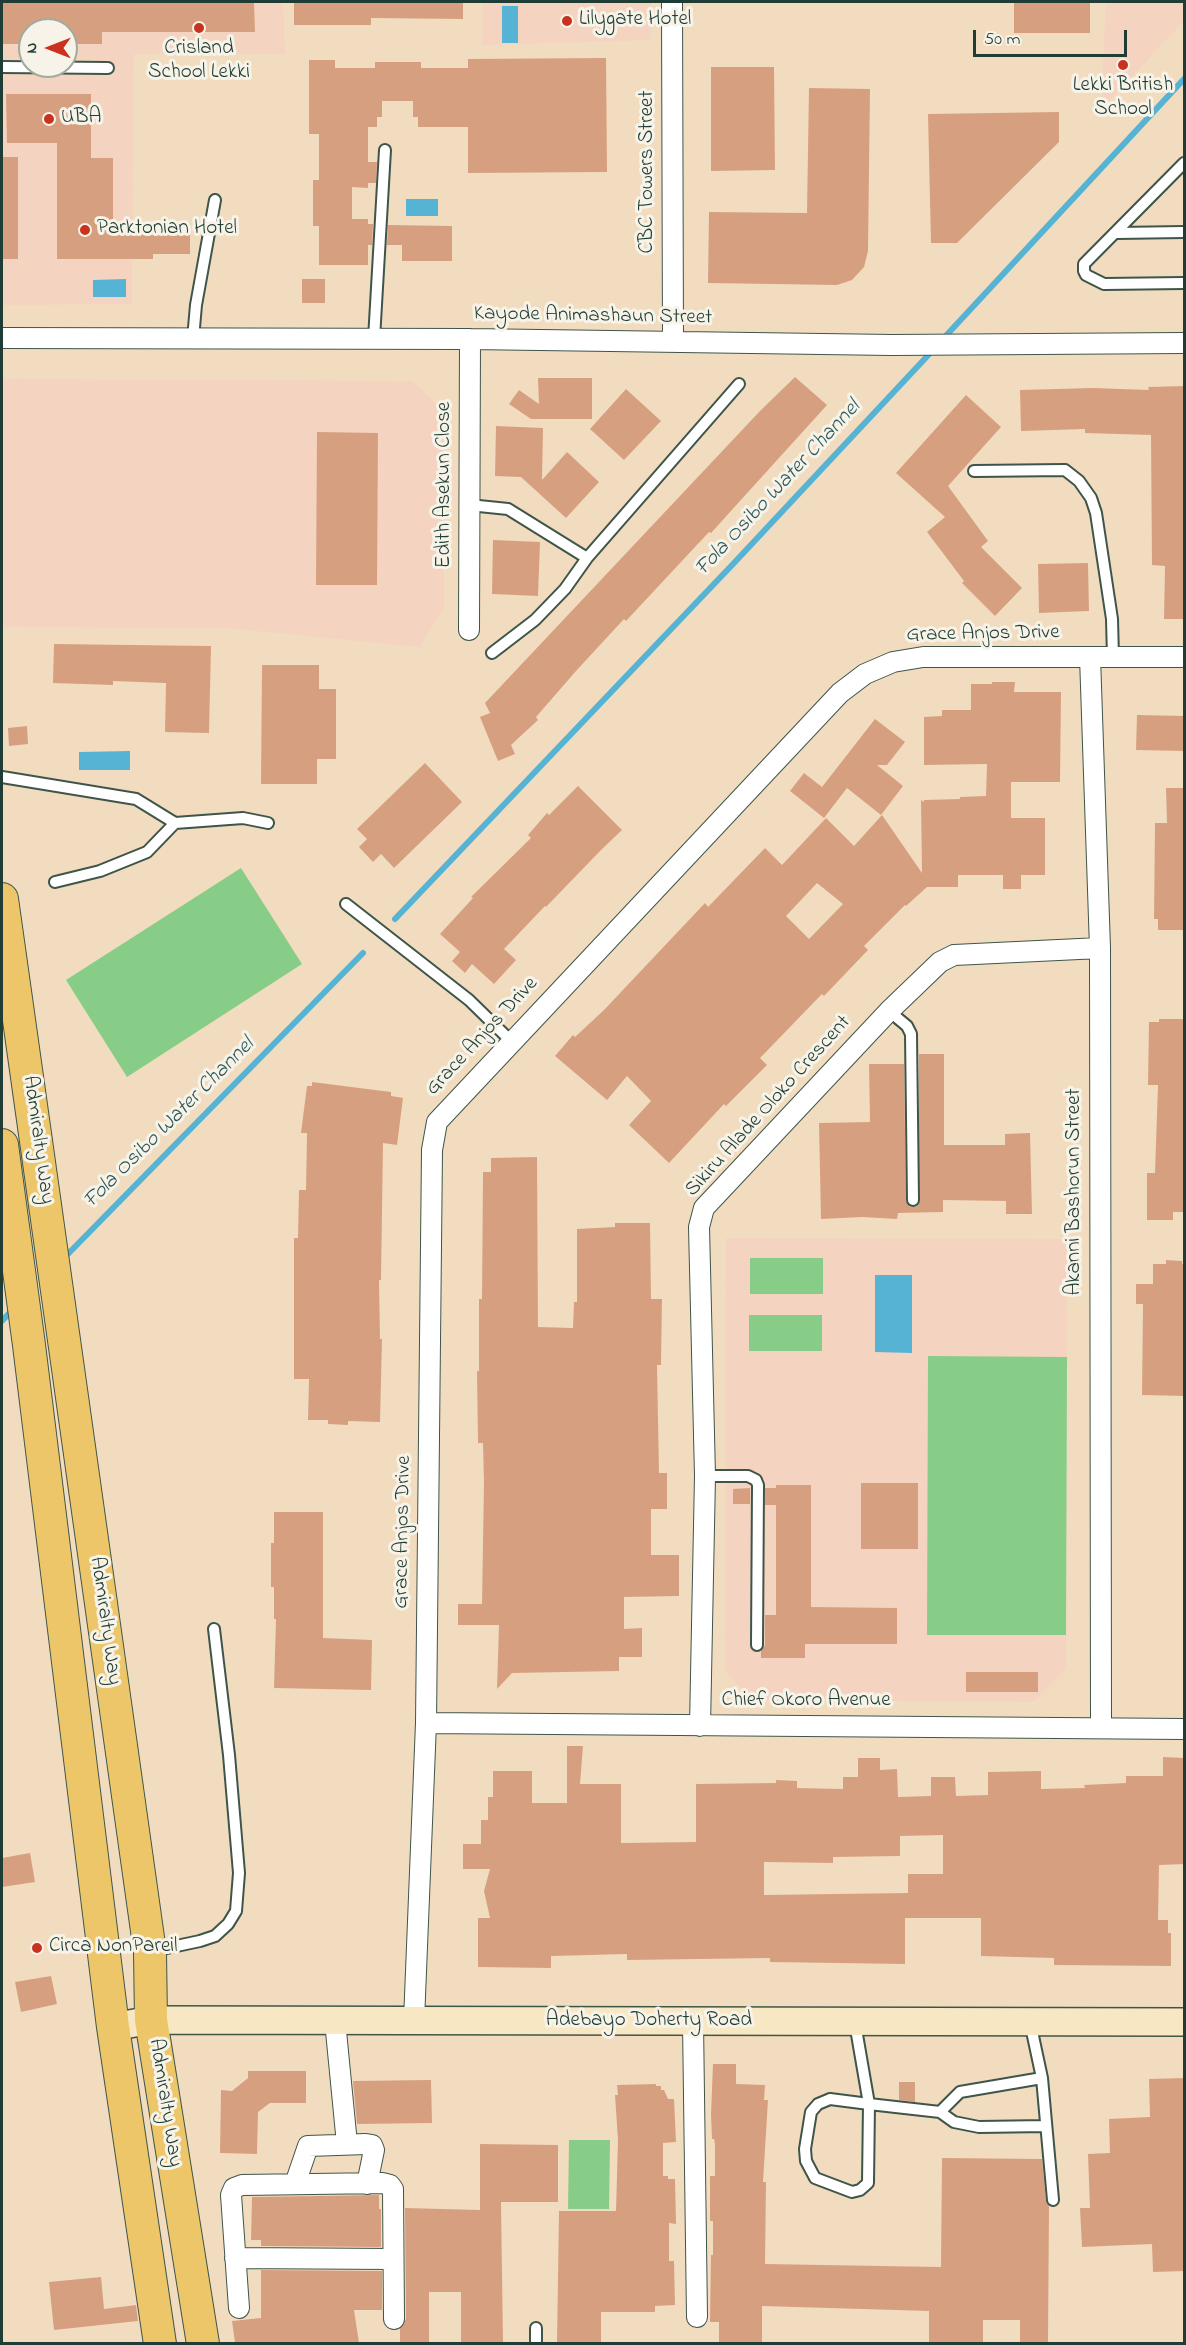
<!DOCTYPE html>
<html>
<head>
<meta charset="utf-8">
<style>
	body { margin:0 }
	#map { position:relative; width:1186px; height:2345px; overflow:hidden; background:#f2dcbf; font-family:"Indie Flower",sans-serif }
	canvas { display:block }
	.frame { position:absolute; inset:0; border:3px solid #1f3d34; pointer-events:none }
	.north { position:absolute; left:18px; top:18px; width:60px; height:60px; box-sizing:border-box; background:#f7f3e8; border:2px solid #a1aaa0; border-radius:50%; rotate:270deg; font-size:16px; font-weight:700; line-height:24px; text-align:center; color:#1f3d34 }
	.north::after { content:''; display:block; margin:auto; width:21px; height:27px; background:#c8321e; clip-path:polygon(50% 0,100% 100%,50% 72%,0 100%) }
	.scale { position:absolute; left:973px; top:30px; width:154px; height:27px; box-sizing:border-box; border:3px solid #1f3d34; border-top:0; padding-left:8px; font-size:18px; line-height:21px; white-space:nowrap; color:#1f3d34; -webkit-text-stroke:4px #f7f3e8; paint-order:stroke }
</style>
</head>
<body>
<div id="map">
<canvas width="1186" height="2345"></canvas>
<div class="frame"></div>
<div class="north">N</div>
<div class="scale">50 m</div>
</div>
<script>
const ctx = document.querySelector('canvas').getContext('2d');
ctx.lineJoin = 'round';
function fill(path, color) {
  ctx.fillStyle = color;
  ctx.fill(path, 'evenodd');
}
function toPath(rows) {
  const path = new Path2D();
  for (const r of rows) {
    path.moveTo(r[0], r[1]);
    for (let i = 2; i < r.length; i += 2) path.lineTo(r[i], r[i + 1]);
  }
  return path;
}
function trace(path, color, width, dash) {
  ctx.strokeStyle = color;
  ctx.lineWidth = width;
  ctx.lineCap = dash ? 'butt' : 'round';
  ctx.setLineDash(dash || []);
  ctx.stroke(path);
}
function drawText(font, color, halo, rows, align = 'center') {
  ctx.font = font + ' "Indie Flower",sans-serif';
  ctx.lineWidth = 6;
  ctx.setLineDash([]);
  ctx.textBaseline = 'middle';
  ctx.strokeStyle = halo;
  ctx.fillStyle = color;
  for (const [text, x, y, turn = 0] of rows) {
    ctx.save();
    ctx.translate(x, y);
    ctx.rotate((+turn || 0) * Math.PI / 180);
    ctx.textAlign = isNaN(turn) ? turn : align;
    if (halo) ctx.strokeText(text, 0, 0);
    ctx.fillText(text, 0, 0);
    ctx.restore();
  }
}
fill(toPath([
	[2,2,283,2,285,54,134,54,132,304,2,305],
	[30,30,66,30,66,66,30,66],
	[483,2,651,2,651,40,482,45],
	[1106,2,1184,2,1184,21,1101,109],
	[2,379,412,381,443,411,444,607,420,647,226,628,2,627],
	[726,1238,1067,1239,1066,1669,1033,1702,752,1700,725,1670]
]), '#f4d3c0');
fill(toPath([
	[241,868,302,964,127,1077,66,980],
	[750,1258,823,1258,823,1294,750,1294],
	[749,1315,822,1315,822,1351,749,1351],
	[928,1356,1067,1357,1066,1635,927,1635],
	[569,2140,610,2140,609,2209,568,2209]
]), '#87cd87');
fill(toPath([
	[502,6,518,6,518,43,502,43],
	[406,199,438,199,438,216,406,216],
	[126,279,126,297,93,297,93,280],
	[130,751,130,770,79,770,79,752],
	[875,1275,912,1275,912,1353,875,1352]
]), '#56b3d4');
trace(toPath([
	[942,340,1184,79],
	[395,919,734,563,933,350],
	[63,1259,363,953],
	[2,1321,14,1308]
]), '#56b3d4', 6);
fill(toPath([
	[3,2,254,2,255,32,102,32,102,44,66,44,66,30,30,30,30,44,3,44],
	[294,2,463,2,463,19,371,18,371,25,294,25],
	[1014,2,1090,2,1090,33,1014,33],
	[606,58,607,172,468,173,468,127,418,127,418,117,413,117,413,101,382,101,382,117,377,117,377,127,368,127,368,162,377,162,376,183,368,183,368,188,352,187,352,219,368,219,368,224,373,224,372,245,368,245,368,265,319,265,319,226,313,226,313,180,319,180,319,134,309,134,309,60,335,60,335,68,375,68,375,62,421,62,421,68,468,68,468,59],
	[711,67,774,67,775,170,711,171],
	[809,88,870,89,868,251,864,267,852,280,837,285,708,283,709,212,807,213],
	[6,94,91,94,91,158,113,158,113,234,190,235,190,254,153,254,153,259,57,259,57,143,7,143],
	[1059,112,1059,142,957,243,931,243,928,114],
	[2,157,18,157,18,259,2,259],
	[388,225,452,226,452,261,402,261,402,245,387,245],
	[302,279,325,279,325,303,302,303],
	[795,377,827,405,711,533,709,532,626,621,624,619,576,671,536,717,538,720,511,745,515,754,498,761,480,717,490,713,485,703,760,411],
	[538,378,592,378,592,419,531,419,509,404,519,390,539,404],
	[1185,386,1185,619,1164,619,1165,566,1152,565,1151,435,1085,433,1085,429,1021,431,1020,390,1093,388,1149,390,1148,387],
	[626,389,661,421,624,460,590,429],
	[966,395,1001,427,948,486,988,541,981,547,1022,588,995,616,962,583,964,581,927,532,945,517,896,473],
	[496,426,543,428,542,480,567,452,599,482,566,518,521,477,495,476],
	[317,432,378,433,377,585,316,585],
	[493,540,540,542,538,596,492,594],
	[1088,563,1089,611,1039,613,1038,564],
	[54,644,211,646,209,733,165,732,166,683,113,681,113,685,53,683],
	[262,665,319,665,319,689,336,689,336,759,317,759,317,784,261,784],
	[992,682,1015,682,1014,692,1061,692,1060,782,1011,782,1011,818,1045,818,1045,875,1021,875,1021,889,1003,889,1003,875,958,875,958,887,927,887,906,906,905,905,864,946,868,950,824,996,822,994,760,1058,767,1065,726,1106,724,1104,669,1163,629,1125,651,1101,627,1076,607,1100,555,1056,573,1035,575,1037,604,1010,705,903,708,907,765,848,782,865,826,818,854,846,882,815,922,873,921,800,924,802,924,800,960,799,960,797,986,796,987,764,924,765,924,717,942,716,942,710,971,710,971,684,992,684],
	[817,883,843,904,809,939,786,916],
	[1137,715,1185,716,1185,751,1136,750],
	[875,719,905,742,887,765,877,765,903,786,881,815,847,788,824,818,790,791,804,773,822,787],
	[27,726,28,744,9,746,8,728],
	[425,763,462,802,394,868,381,854,373,862,359,847,367,839,357,829],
	[578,786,622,830,601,850,546,907,545,906,504,949,516,960,494,984,472,964,465,973,452,961,460,952,440,934,473,898,471,897,531,838,528,835,547,813,549,815],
	[1166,788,1185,788,1185,930,1158,930,1158,919,1154,919,1155,823,1167,823],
	[1159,1019,1185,1019,1185,1212,1173,1212,1173,1220,1147,1220,1147,1173,1155,1173,1158,1085,1148,1085,1149,1022,1159,1022],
	[919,1054,944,1054,944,1145,1005,1145,1005,1134,1030,1133,1032,1214,1006,1214,1006,1201,943,1200,943,1212,898,1213,897,1219,862,1217,821,1219,819,1123,870,1122,869,1064,904,1064,906,1200,910,1207,916,1207,919,1204],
	[312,1082,391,1092,391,1096,403,1098,397,1145,383,1143,381,1280,379,1280,380,1339,382,1339,380,1422,348,1421,348,1425,328,1424,328,1420,308,1420,309,1379,294,1379,294,1238,298,1238,299,1190,306,1190,307,1133,301,1133,307,1086,312,1086],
	[537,1157,538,1327,573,1328,574,1302,577,1302,577,1229,615,1227,615,1223,650,1223,651,1299,662,1299,661,1365,657,1365,659,1473,667,1473,667,1509,651,1509,651,1555,679,1555,679,1596,624,1597,624,1629,642,1628,642,1657,619,1657,619,1671,512,1673,497,1689,499,1625,458,1625,458,1604,482,1604,484,1482,483,1443,478,1443,477,1371,479,1371,479,1299,482,1299,483,1172,491,1172,491,1158],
	[1166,1260,1182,1261,1182,1264,1185,1264,1185,1396,1142,1395,1143,1304,1136,1304,1136,1284,1153,1284,1153,1264,1166,1264],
	[861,1483,918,1483,918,1549,861,1549],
	[776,1485,811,1485,811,1607,897,1608,897,1644,805,1644,805,1658,761,1658,761,1651,765,1645,765,1615,776,1615,776,1505,765,1505,765,1488,776,1488],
	[750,1488,750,1504,733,1504,733,1489],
	[274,1512,323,1512,323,1638,372,1640,371,1690,274,1688,276,1619,274,1619,274,1587,271,1587,271,1543,274,1543],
	[966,1672,1038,1672,1038,1692,966,1692],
	[567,1746,583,1746,580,1784,621,1784,621,1843,696,1842,696,1784,776,1783,776,1780,797,1781,797,1788,843,1789,843,1777,858,1777,858,1758,880,1758,880,1770,897,1769,898,1797,931,1796,931,1777,955,1777,956,1796,988,1795,988,1772,1041,1771,1041,1789,1085,1788,1084,1785,1126,1783,1126,1776,1163,1776,1163,1757,1185,1758,1185,1864,1159,1865,1158,1920,1168,1920,1168,1933,1171,1933,1171,1966,1054,1965,1054,1958,981,1956,981,1918,905,1918,905,1964,770,1962,770,1958,627,1960,627,1954,551,1956,551,1968,478,1967,478,1918,490,1918,484,1891,490,1869,463,1869,463,1844,481,1844,481,1820,488,1820,488,1797,493,1797,493,1771,532,1771,532,1803,567,1803],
	[943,1835,943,1874,908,1874,908,1893,764,1895,764,1862,833,1863,833,1857,900,1856,900,1836],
	[30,1853,35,1882,2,1887,2,1858],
	[51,1976,57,2004,21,2012,15,1982],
	[713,2064,736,2064,736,2084,765,2085,764,2100,768,2100,763,2182,766,2182,765,2264,941,2267,942,2158,1042,2159,1046,2201,1049,2206,1048,2343,1020,2343,1020,2320,983,2320,983,2343,929,2343,929,2311,762,2306,762,2343,719,2343,719,2322,710,2322,711,2255,713,2255,713,2221,710,2221,710,2176,715,2176,715,2144,714,2139,712,2139,711,2114],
	[248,2071,306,2071,306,2103,270,2103,258,2112,257,2154,220,2153,221,2090,232,2091,248,2078],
	[1185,2078,1185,2271,1153,2272,1152,2244,1082,2247,1080,2208,1090,2208,1088,2154,1110,2153,1109,2119,1150,2117,1149,2079],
	[431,2080,432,2123,357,2124,353,2081],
	[899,2082,915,2082,915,2102,899,2100],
	[656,2084,656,2086,661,2086,661,2090,664,2090,668,2099,674,2099,676,2142,663,2143,663,2176,668,2176,668,2179,675,2179,676,2224,669,2223,669,2261,674,2261,675,2305,655,2306,655,2312,601,2312,601,2343,557,2343,559,2211,616,2211,618,2140,615,2095,618,2095,617,2085],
	[480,2144,558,2145,558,2202,501,2202,503,2343,461,2343,461,2292,429,2292,429,2343,400,2343,400,2329,406,2319,405,2208,480,2210],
	[379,2195,379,2209,381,2209,381,2247,261,2246,261,2240,251,2240,252,2197],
	[261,2270,382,2271,382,2310,354,2310,359,2343,235,2343,232,2321,261,2318],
	[101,2277,104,2309,136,2305,138,2321,54,2330,49,2282]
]), '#d6a080');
const lane = toPath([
	[2,67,108,68],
	[1184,163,1084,264,1084,271,1086,275,1104,284,1184,283],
	[1117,233,1184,232],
	[193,339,196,305,215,200],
	[374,339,385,150],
	[974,471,1065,470,1079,481,1091,498,1096,513,1112,619,1113,657],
	[469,505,508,509,587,558],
	[492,653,535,620,565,589,587,558,739,384],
	[2,777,136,799,175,823],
	[55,882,100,871,147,852,175,823,243,818,268,823],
	[346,904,469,1000,511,1041],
	[889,1011,907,1026,911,1034,913,1200],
	[705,1476,748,1476,756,1480,758,1485,757,1645],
	[153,1951,200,1941,215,1936,228,1924,236,1911,239,1873,229,1755,214,1629],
	[1030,2022,1042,2078,1053,2200],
	[855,2023,869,2104,940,2112,954,2122,979,2127,1045,2126],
	[830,2099,869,2104,868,2183,860,2190,852,2192,815,2178,806,2161,805,2149,811,2112,818,2104,830,2099],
	[940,2112,960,2092,1042,2078],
	[536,2328,536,2344]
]);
const street = toPath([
	[672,2,673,342],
	[2,338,470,339,892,345,1184,343],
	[469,630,470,339],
	[1090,657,1100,948,1101,1728],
	[426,1723,1184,1729],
	[700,1726,705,1476,699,1227,704,1208,889,1011,940,962,954,955,1100,948],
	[335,2021,347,2144],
	[414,2021,426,1723,432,1150,437,1122,840,693,865,674,893,662,923,657,1184,657],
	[693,2022,697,2317],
	[295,2184,308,2146,366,2144,372,2145,374,2150,367,2184],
	[235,2258,393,2259],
	[239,2308,231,2195,234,2188,242,2185,382,2183,390,2185,393,2189,394,2319]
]);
const secondary = toPath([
	[113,2027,151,2020,1184,2022]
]);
const primary = toPath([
	[2,899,150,1952,151,2020,203,2344],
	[2,1145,29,1345,113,2027,160,2344]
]);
trace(lane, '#3f5549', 14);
trace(street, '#3f5549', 22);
trace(secondary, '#3f5549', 30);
trace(primary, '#3f5549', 34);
trace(lane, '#fff', 10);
trace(street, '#fff', 20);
trace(secondary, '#f7e8c3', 27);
trace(primary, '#ecc669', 32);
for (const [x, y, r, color] of [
	[567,21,6,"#c8321e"],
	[199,28,6,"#c8321e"],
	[1123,65,6,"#c8321e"],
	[49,119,6,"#c8321e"],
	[85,230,6,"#c8321e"],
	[37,1948,6,"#c8321e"]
]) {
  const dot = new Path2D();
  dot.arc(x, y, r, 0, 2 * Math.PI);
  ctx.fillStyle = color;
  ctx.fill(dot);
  trace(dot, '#f7f3e8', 2);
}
drawText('21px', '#1f3d34', '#f7f3e8', [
	["Lilygate Hotel",579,21],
	["Crisland",199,50,"center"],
	["School Lekki",199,74,"center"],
	["Lekki British",1123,87,"center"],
	["School",1123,111,"center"],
	["UBA",61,119],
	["Parktonian Hotel",97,230],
	["Circa NonPareil",49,1948]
], 'left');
drawText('21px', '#1f3d34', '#f7f3e8', [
	["CBC Towers Street",649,172,-90],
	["Kayode Animashaun Street",593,317,1],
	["Edith Asekun Close",446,485,-90],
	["Grace Anjos Drive",983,635,-1],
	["Grace Anjos Drive",483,1037,-47],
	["Sikiru Alade Oloko Crescent",769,1107,-48],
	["Admiralty Way",37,1140,82],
	["Akanni Bashorun Street",1076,1192,-90],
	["Grace Anjos Drive",404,1532,-89],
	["Admiralty Way",104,1621,82],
	["Chief Okoro Avenue",806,1702],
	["Adebayo Doherty Road",649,2022],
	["Admiralty Way",164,2103,81]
]);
drawText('italic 22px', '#2d5a5c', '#f7f3e8', [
	["Fola Osibo Water Channel",779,489,-47],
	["Fola Osibo Water Channel",170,1124,-45]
]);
</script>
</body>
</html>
